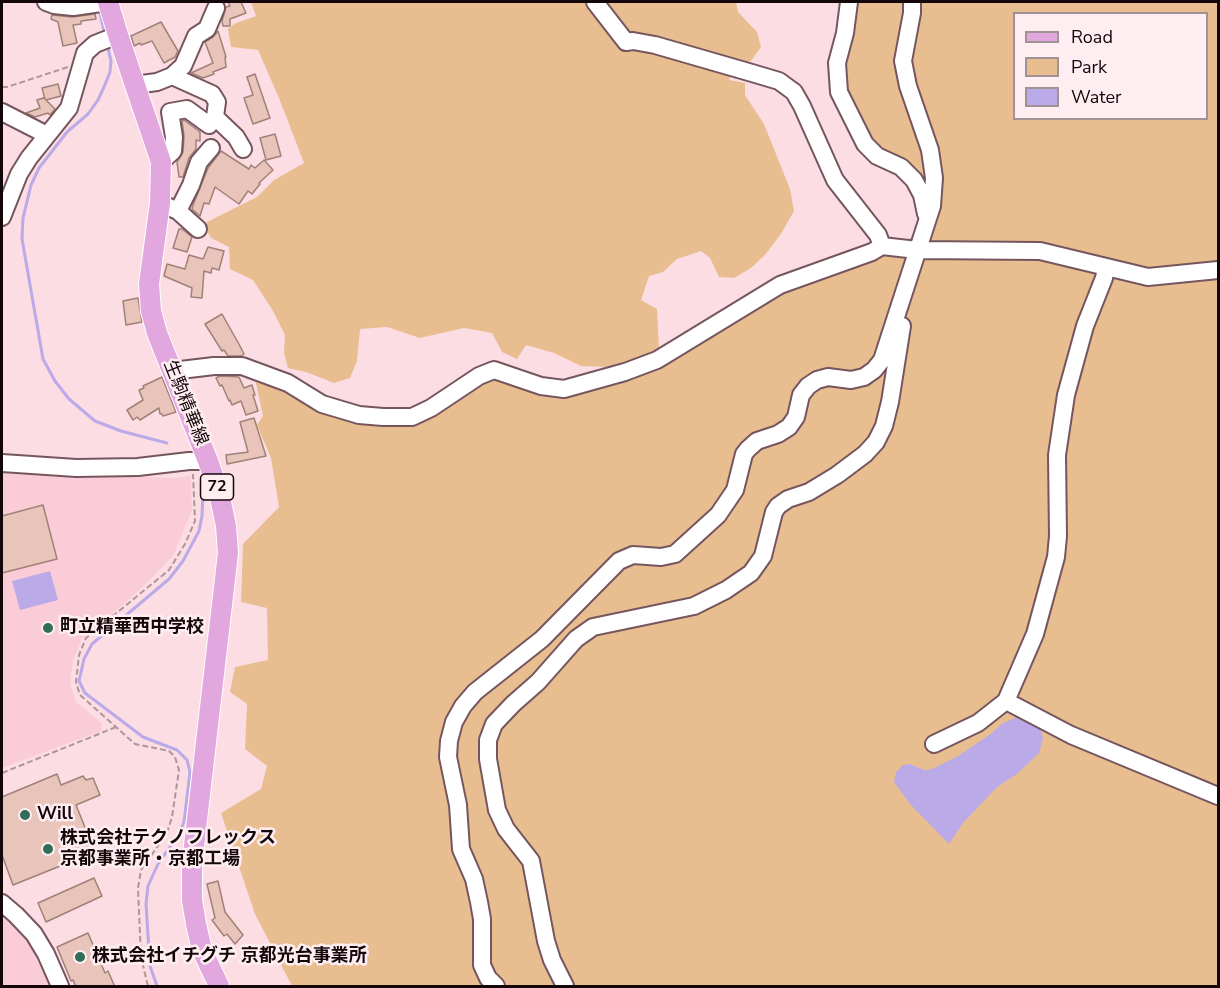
<!DOCTYPE html>
<html>
<head>
<meta charset="utf-8">
<style>
	body { margin:0 }
	#map { position:relative; width:1220px; height:988px; overflow:hidden; background:#fcdde4; font-family:"Nunito Sans",sans-serif }
	canvas { display:block }
	.frame { position:absolute; inset:0; border:3px solid #13070a; pointer-events:none }
	.legend { position:absolute; left:1013px; top:12px; width:195px; height:108px; box-sizing:border-box; background:#feeef2; border:2px solid #a09295; margin:0; padding:8px 10px; list-style:none; font-size:18px; color:#13070a }
	.legend li { display:flex; align-items:center; gap:12px; height:30px }
	.legend b { width:30px; border:2px solid #a09295 }
</style>
</head>
<body>
<div id="map">
<canvas width="1220" height="988"></canvas>
<div class="frame"></div>
<ul class="legend">
<li><b style="height:8px;background:#e2a7df"></b>Road</li>
<li><b style="height:16px;background:#e8be91"></b>Park</li>
<li><b style="height:16px;background:#baaae8"></b>Water</li>
</ul>
</div>
<script>
const ctx = document.querySelector('canvas').getContext('2d');
ctx.lineJoin = 'round';
function fill(path, color) {
  ctx.fillStyle = color;
  ctx.fill(path, 'evenodd');
}
function toPath(rows) {
  const path = new Path2D();
  for (const r of rows) {
    path.moveTo(r[0], r[1]);
    for (let i = 2; i < r.length; i += 2) path.lineTo(r[i], r[i + 1]);
  }
  return path;
}
function trace(path, color, width, dash) {
  ctx.strokeStyle = color;
  ctx.lineWidth = width;
  ctx.lineCap = dash ? 'butt' : 'round';
  ctx.setLineDash(dash || []);
  ctx.stroke(path);
}
function drawText(font, color, halo, rows, align = 'center') {
  ctx.font = font + ' "Nunito Sans","Noto Sans JP",sans-serif';
  ctx.lineWidth = 5;
  ctx.setLineDash([]);
  ctx.textBaseline = 'middle';
  ctx.strokeStyle = halo;
  ctx.fillStyle = color;
  for (const [text, x, y, turn = 0] of rows) {
    ctx.save();
    ctx.translate(x, y);
    ctx.rotate((+turn || 0) * Math.PI / 180);
    ctx.textAlign = isNaN(turn) ? turn : align;
    if (halo) ctx.strokeText(text, 0, 0);
    ctx.fillText(text, 0, 0);
    ctx.restore();
  }
}
fill(toPath([
	[2,471,173,478,191,476,192,510,173,556,141,589,82,639,73,660,70,684,76,702,102,723,101,731,2,768],
	[2,914,29,942,50,986,2,986]
]), '#faccd7');
fill(toPath([
	[251,2,736,2,738,12,757,32,761,47,751,61,734,66,729,80,745,83,745,95,764,124,790,189,794,211,781,234,765,255,751,268,734,278,719,277,710,258,701,251,677,259,663,272,649,276,641,300,657,309,659,348,638,361,609,367,581,366,554,353,526,345,517,359,502,352,492,333,464,328,420,338,387,327,360,329,357,361,350,378,334,383,306,372,288,368,284,353,285,335,273,311,253,280,230,269,229,247,211,238,203,224,257,197,274,180,304,163,279,98,258,50,231,47,228,29,236,23,256,16],
	[851,2,1218,2,1218,266,1149,273,1107,264,904,243,928,224,927,204,878,154,842,92],
	[1014,14,1206,14,1206,118,1014,118],
	[885,250,910,256,879,358,862,373,827,373,790,420,760,435,727,496,673,550,640,550,451,721,466,868,490,986,292,986,255,914,221,813,261,789,267,766,245,749,247,704,230,692,235,667,268,660,267,608,241,602,243,544,279,507,271,458,257,425,263,416,255,379,383,421,494,375,595,385,782,289],
	[921,254,1030,255,1105,273,1218,275,1218,986,502,986,491,976,453,765,462,715,621,563,654,560,720,517,747,455,780,437,814,385,865,380]
]), '#e8be91');
fill(toPath([
	[50,571,58,600,20,610,12,581],
	[1017,717,1032,720,1040,728,1043,738,1039,753,1017,774,997,787,963,823,949,844,910,804,894,782,896,772,903,765,910,764,924,770,932,769,958,756,992,733,1001,724]
]), '#baaae8');
trace(toPath([
	[99,9,105,35],
	[107,44,111,61,110,72,104,87,98,100,88,114,67,132,39,168,31,185,23,218,22,239,43,359,55,381,69,399,95,421,121,431,167,443],
	[157,986,150,966,146,904,148,886,158,864,179,834,184,822,190,772,187,760,177,750,143,737,85,693,79,681,84,659,92,644,169,579,183,561,199,531,202,516,203,492]
]), '#baaae8', 3);
const building = toPath([
	[228,2,241,2,246,13,230,19,230,26,223,26,222,21,226,7,230,6,228,2],
	[95,14,96,19,81,21,81,24,73,25,77,43,63,46,58,22,51,19,52,15,72,17,95,14],
	[161,22,178,51,175,57,164,63,152,41,141,45,140,43,134,46,131,36,161,22],
	[218,31,226,57,225,57,226,67,213,72,214,74,203,78,191,73,213,63,205,42,213,37,218,31],
	[255,74,270,118,253,124,244,98,253,95,247,77,255,74],
	[58,84,61,96,46,100,55,109,50,115,48,113,35,117,26,113,40,108,37,100,43,98,45,99,42,88,58,84],
	[184,120,200,132,200,141,196,140,196,149,189,158,183,177,179,177,177,162,183,152,184,136,182,121,184,120],
	[275,134,281,156,266,160,260,138,275,134],
	[221,151,249,169,251,165,255,168,264,160,273,170,259,183,260,184,252,194,248,191,239,204,215,187,209,204,204,203,200,216,192,209,193,205,208,168,221,151],
	[179,229,182,229,192,237,187,252,173,248,179,229],
	[208,247,224,251,219,270,212,268,211,273,204,271,202,298,191,297,192,288,164,276,167,264,185,269,189,255,203,259,208,247],
	[138,298,142,322,126,325,123,301,138,298],
	[222,314,240,346,244,354,241,356,228,356,224,350,222,351,205,324,222,314],
	[220,376,239,377,244,388,252,385,255,395,253,395,258,411,246,415,241,401,232,405,230,400,229,401,222,385,220,386,216,378,220,376],
	[162,377,176,412,163,416,162,414,160,414,159,408,140,420,137,417,133,420,127,410,143,400,139,390,144,388,143,386,162,377],
	[254,418,266,456,227,464,226,455,248,452,240,422,254,418],
	[43,505,57,559,2,573,2,516,43,505],
	[57,774,61,785,83,776,86,780,93,778,100,795,76,805,95,852,13,885,2,855,2,797,57,774],
	[94,878,102,896,46,922,38,903,94,878],
	[218,881,225,912,243,935,235,944,227,934,224,936,212,920,215,918,207,884,218,881],
	[88,933,105,973,108,971,115,987,76,987,73,980,71,981,57,947,88,933]
]);
fill(building, '#e8c4ba');
trace(building, '#a18077', 1.5);
const minor = toPath([
	[46,2,54,5,73,7,108,2],
	[849,2,845,33,837,63,839,92,865,144,877,156,901,167,914,180,922,195,926,214],
	[172,76,183,66,196,36,207,29,216,8],
	[134,85,157,82,172,76,212,94,217,102,215,117,236,137,243,149],
	[2,112,47,135],
	[161,162,173,151,174,137,170,112,187,109,209,125],
	[169,207,178,211,198,229],
	[178,211,191,185,199,162,211,148],
	[2,217,19,174,29,158,69,108,85,53,95,44,118,35],
	[882,246,917,250,1040,251,1148,277,1218,270],
	[172,371,214,366,242,366,288,383,322,404,359,415,383,417,412,417,431,408,479,376,494,370,541,386,564,389,625,372,657,360,780,285,872,252,882,246,878,235,835,180,802,106,794,92,779,81,752,73,655,45,633,41,626,42,595,2],
	[2,463,76,468,138,467,189,461,208,461],
	[1006,701,1071,735,1218,796],
	[934,744,978,723,1006,701,1035,634,1056,557,1058,536,1057,455,1066,395,1085,326,1104,278,1106,268],
	[2,903,16,915,34,934,46,954,60,986],
	[496,986,488,978,482,965,482,919,479,902,474,879,461,849,458,805,448,757,449,741,454,722,463,706,475,692,542,639,619,561,633,555,661,557,675,554,718,515,735,490,744,454,748,449,757,441,778,434,789,427,796,417,801,395,808,386,817,380,828,377,851,380,864,377,874,370,882,360,932,206,934,178,930,150,908,86,903,61,912,13,912,2],
	[565,986,552,960,546,941,531,861,506,829,497,810,488,759,488,740,494,724,513,704,538,682,576,639,593,627,694,606,726,590,751,573,763,556,774,512,778,506,788,499,809,492,837,475,865,454,876,442,884,426,890,402,902,326]
]);
const major = toPath([
	[108,2,118,35,161,162,160,203,149,284,151,311,157,333,208,461,219,493,226,526,228,553,192,863,192,900,196,924,202,950,219,986]
]);
trace(minor, '#76565e', 20);
trace(major, '#fff', 22);
trace(toPath([
	[2,87,7,87,68,67],
	[2,773,116,727],
	[148,986,141,957,138,888,141,870,167,833,172,817,179,770,175,757,169,751,135,744,80,695,76,682,79,655,86,638,169,570,185,544,195,521,193,474]
]), '#ae969b', 2, [6, 3]);
trace(minor, '#fff', 16);
trace(major, '#e2a7df', 20);
for (const [x, y, r, color] of [
	[48,628,6,"#326d57"],
	[25,815,6,"#326d57"],
	[48,849,6,"#326d57"],
	[80,957,6,"#326d57"]
]) {
  const dot = new Path2D();
  dot.arc(x, y, r, 0, 2 * Math.PI);
  ctx.fillStyle = color;
  ctx.fill(dot);
  trace(dot, '#feeef2', 2);
}
for (const [x, y, w] of [
	[217,487,33]
]) {
  const box = new Path2D();
  box.roundRect(x - w / 2, y - 13, w, 26, 4.5);
  ctx.fillStyle = '#feeef2';
  ctx.fill(box);
  trace(box, '#13070a', 1.5);
}
drawText('bold 16px', '#13070a', null, [
	["72",217,487]
]);
drawText('18px', '#13070a', '#feeef2', [
	["生駒精華線",185,403,68]
]);
drawText('bold 18px', '#13070a', '#feeef2', [
	["町立精華西中学校",60,628],
	["Will",37,815],
	["株式会社テクノフレックス",60,839],
	["京都事業所・京都工場",60,860],
	["株式会社イチグチ 京都光台事業所",92,957]
], 'left');
</script>
</body>
</html>
